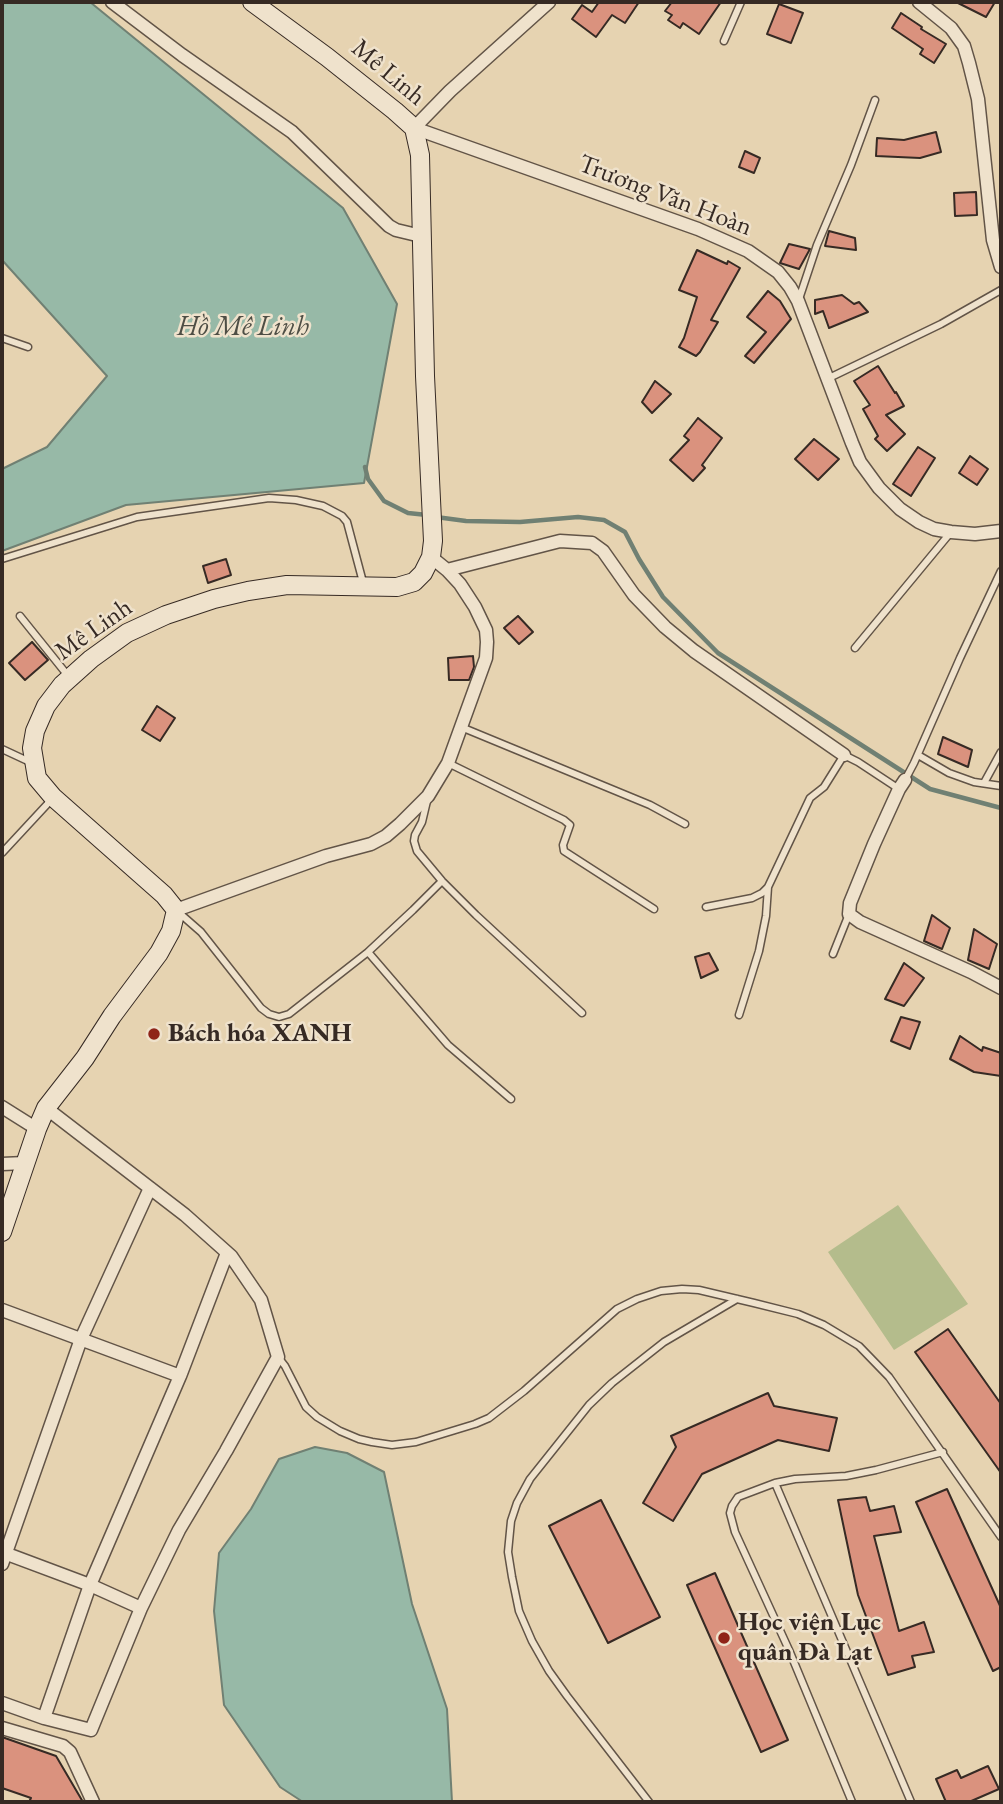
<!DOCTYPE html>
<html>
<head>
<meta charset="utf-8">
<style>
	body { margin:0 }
	#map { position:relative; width:1003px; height:1804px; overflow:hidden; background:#e6d3b1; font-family:"EB Garamond",serif }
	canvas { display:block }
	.frame { position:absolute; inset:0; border:4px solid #362a24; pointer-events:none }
</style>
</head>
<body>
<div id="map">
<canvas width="1003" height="1804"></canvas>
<div class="frame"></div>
</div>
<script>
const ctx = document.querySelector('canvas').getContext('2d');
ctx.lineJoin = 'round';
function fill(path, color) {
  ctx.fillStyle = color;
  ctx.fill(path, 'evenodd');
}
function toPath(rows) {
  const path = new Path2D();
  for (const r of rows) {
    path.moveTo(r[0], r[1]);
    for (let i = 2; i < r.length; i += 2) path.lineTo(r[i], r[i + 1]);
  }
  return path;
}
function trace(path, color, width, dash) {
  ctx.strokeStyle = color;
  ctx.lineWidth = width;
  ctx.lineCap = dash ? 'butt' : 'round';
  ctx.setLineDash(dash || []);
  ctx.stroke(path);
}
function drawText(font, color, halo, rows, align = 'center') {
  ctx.font = font + ' "EB Garamond",serif';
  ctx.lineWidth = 5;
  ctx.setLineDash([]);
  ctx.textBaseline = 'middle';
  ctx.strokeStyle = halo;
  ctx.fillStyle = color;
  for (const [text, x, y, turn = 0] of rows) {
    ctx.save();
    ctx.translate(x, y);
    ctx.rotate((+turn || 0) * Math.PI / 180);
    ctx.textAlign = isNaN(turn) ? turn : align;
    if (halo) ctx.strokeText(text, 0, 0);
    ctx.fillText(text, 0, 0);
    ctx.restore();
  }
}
fill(toPath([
	[898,1205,968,1304,894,1350,828,1252]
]), '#b4bc8c');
const water = toPath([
	[2,2,90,2,343,208,397,304,364,483,126,505,2,551,2,469,47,447,107,376,2,260,2,2],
	[315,1447,347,1453,384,1472,412,1604,447,1709,452,1802,303,1802,280,1787,224,1705,214,1611,219,1553,251,1509,279,1459,315,1447]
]);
fill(water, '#97b9a7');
trace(water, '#708073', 2);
trace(toPath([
	[365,467,368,479,384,501,408,513,427,515],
	[436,517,466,521,520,522,578,517,604,520,625,532,639,559,663,597,718,653,930,789,1001,808]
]), '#708073', 4.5);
const building = toPath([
	[599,2,639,2,625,23,612,15,596,37,572,19,582,5,592,12,599,2],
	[672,2,721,2,699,34,683,23,680,28,668,20,672,15,665,11,672,2],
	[956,2,995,2,986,17,956,2],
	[779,4,803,13,791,43,767,34,779,4],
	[901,13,922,27,921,29,946,44,934,63,920,54,923,49,892,28,901,13],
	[936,132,941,152,920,158,876,156,877,138,904,140,936,132],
	[745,151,760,158,754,173,739,167,745,151],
	[976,192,977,215,955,216,954,193,976,192],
	[829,231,855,238,856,250,825,246,829,231],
	[789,244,810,249,799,269,780,263,789,244],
	[697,250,727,264,728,261,740,268,711,320,718,322,700,352,696,356,679,347,684,338,697,297,679,290,697,250],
	[768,291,780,301,791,319,754,363,745,356,766,332,747,317,768,291],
	[842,295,854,304,859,302,868,312,829,328,823,311,815,314,815,300,842,295],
	[878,366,895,393,896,392,904,406,886,415,905,434,887,451,875,439,878,436,863,409,870,405,854,381,878,366],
	[655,381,671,394,652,413,642,402,655,381],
	[698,418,722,438,702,465,705,468,693,481,670,460,689,440,684,436,698,418],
	[814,439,839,459,818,480,795,459,814,439],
	[918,447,935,458,911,496,893,484,918,447],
	[970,456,988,469,977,485,959,473,970,456],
	[226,559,231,575,208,583,203,566,226,559],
	[518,616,533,632,519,644,504,628,518,616],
	[32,642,48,660,25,680,9,663,32,642],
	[473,656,474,667,469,680,449,680,448,658,473,656],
	[157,706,175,718,160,741,142,730,157,706],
	[943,737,972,750,968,767,938,754,943,737],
	[932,915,950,928,942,949,924,941,932,915],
	[974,929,997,944,989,969,968,960,974,929],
	[709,953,718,970,701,978,695,957,709,953],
	[904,963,924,978,904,1006,885,999,904,963],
	[901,1017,920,1022,910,1049,891,1041,901,1017],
	[960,1036,982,1051,983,1047,1001,1053,1001,1076,974,1072,950,1059,960,1036],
	[948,1329,1001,1404,1001,1473,915,1352,948,1329],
	[768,1393,774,1406,837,1418,829,1451,778,1440,702,1474,673,1521,643,1503,676,1447,671,1436,768,1393],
	[947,1489,1001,1608,1001,1667,993,1671,916,1502,947,1489],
	[866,1497,870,1511,894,1506,901,1532,874,1536,899,1631,924,1622,934,1652,912,1656,915,1667,888,1675,858,1595,838,1500,866,1497],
	[601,1500,660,1617,608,1643,549,1526,601,1500],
	[715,1573,788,1740,761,1752,687,1585,715,1573],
	[2,1737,56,1756,83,1802,29,1802,31,1798,2,1788,2,1737],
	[988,1766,999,1789,969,1802,946,1802,936,1779,957,1770,961,1778,988,1766]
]);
fill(building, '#da927e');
trace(building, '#362a24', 2);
const lane = toPath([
	[724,41,741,2],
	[799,299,817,245,851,165,875,100],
	[2,338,28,347],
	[827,379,941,324,1001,290],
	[2,559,137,517,269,498,296,500,323,506,342,516,347,522,364,586],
	[20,616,69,677],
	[855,648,951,532],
	[461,727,650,805,685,824],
	[2,749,32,763],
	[918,755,949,773,974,782,1001,786],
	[448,763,564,820,570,825,563,845,564,851,654,909],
	[905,780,914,763,960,658,1001,571],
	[984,783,1001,752],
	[427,801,422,822,415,835,414,841,417,851,442,881,476,915,582,1013],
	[2,853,53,798],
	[706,907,752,898,762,893,768,887,810,798,824,787,844,755,858,762,899,789],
	[177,911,201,932,261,1008,269,1014,279,1017,289,1014,368,952,413,910,442,881],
	[368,952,448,1045,511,1099],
	[833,954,849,914],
	[739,1015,759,951,766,916,768,887],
	[278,1357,285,1366,306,1407,317,1417,340,1431,359,1439,372,1442,392,1445,416,1442,475,1424,489,1418,524,1391,617,1309,637,1299,661,1291,682,1289,699,1290,754,1303,798,1314,824,1325,859,1346,889,1377,1001,1537],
	[775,1483,795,1479,846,1476,876,1470,943,1452],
	[649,1802,567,1696,549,1671,532,1641,519,1611,512,1577,508,1552,511,1521,517,1503,530,1479,589,1405,612,1383,664,1342,737,1299],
	[852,1802,789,1650,735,1532,730,1513,732,1506,738,1497,775,1483,911,1802]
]);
const street = toPath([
	[112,2,182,55,292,132,389,226,396,230,421,236],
	[549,2,450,91,414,128,698,229,748,251,778,272,790,287,798,301,852,443,860,462,879,488,900,509,919,522,934,529,951,532,975,534,1001,531],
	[919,2,951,28,964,46,969,63,978,99,993,240,1001,267],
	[447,570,560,541,592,543,603,551,634,595,665,627,694,651,844,755],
	[905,780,899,789,874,844,850,903,849,914,860,922,971,972,1001,988],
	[176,910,326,856,371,844,386,836,400,824,428,796,448,763,486,658,487,642,486,630,475,607,460,584,447,570,431,557],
	[2,1107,37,1129],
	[2,1164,25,1163],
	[2,1310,180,1376],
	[2,1552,90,1585,141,1608],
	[2,1564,81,1339,150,1188],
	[2,1703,44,1718,91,1730,141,1608,179,1530,226,1451,278,1357,261,1300,231,1256,185,1215,46,1108],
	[44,1718,90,1585,180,1376,227,1253],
	[2,1728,63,1746,70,1752,93,1802]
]);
const secondary = toPath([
	[2,1232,37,1129,46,1108,85,1058,112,1016,159,953,171,931,176,910,164,895,53,797,37,778,32,748,35,731,46,706,62,685,91,659,127,633,166,615,214,599,248,591,287,585,397,587,414,582,423,573,431,557,433,541,425,376,420,155,414,128,395,111,327,57,252,2]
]);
trace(lane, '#625447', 9);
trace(street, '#625447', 15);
trace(secondary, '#362a24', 20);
trace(lane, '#efe2cc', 6);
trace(street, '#efe2cc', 12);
trace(secondary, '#efe2cc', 18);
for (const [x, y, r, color] of [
	[154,1034,7,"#8f2418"],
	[724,1638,7,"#8f2418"]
]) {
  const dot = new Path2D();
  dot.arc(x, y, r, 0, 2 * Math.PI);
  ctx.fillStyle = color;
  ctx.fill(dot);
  trace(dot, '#efe2cc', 2.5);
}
drawText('26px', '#362a24', '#efe2cc', [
	["Mê Linh",388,73,40],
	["Trương Văn Hoàn",665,196,21],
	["Mê Linh",94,630,-35]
]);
drawText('bold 26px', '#362a24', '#efe2cc', [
	["Bách hóa XANH",168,1034],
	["Học viện Lục",738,1623],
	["quân Đà Lạt",738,1653]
], 'left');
drawText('italic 28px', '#4e4e45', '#efe2cc', [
	["Hồ Mê Linh",243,327]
]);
</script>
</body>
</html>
